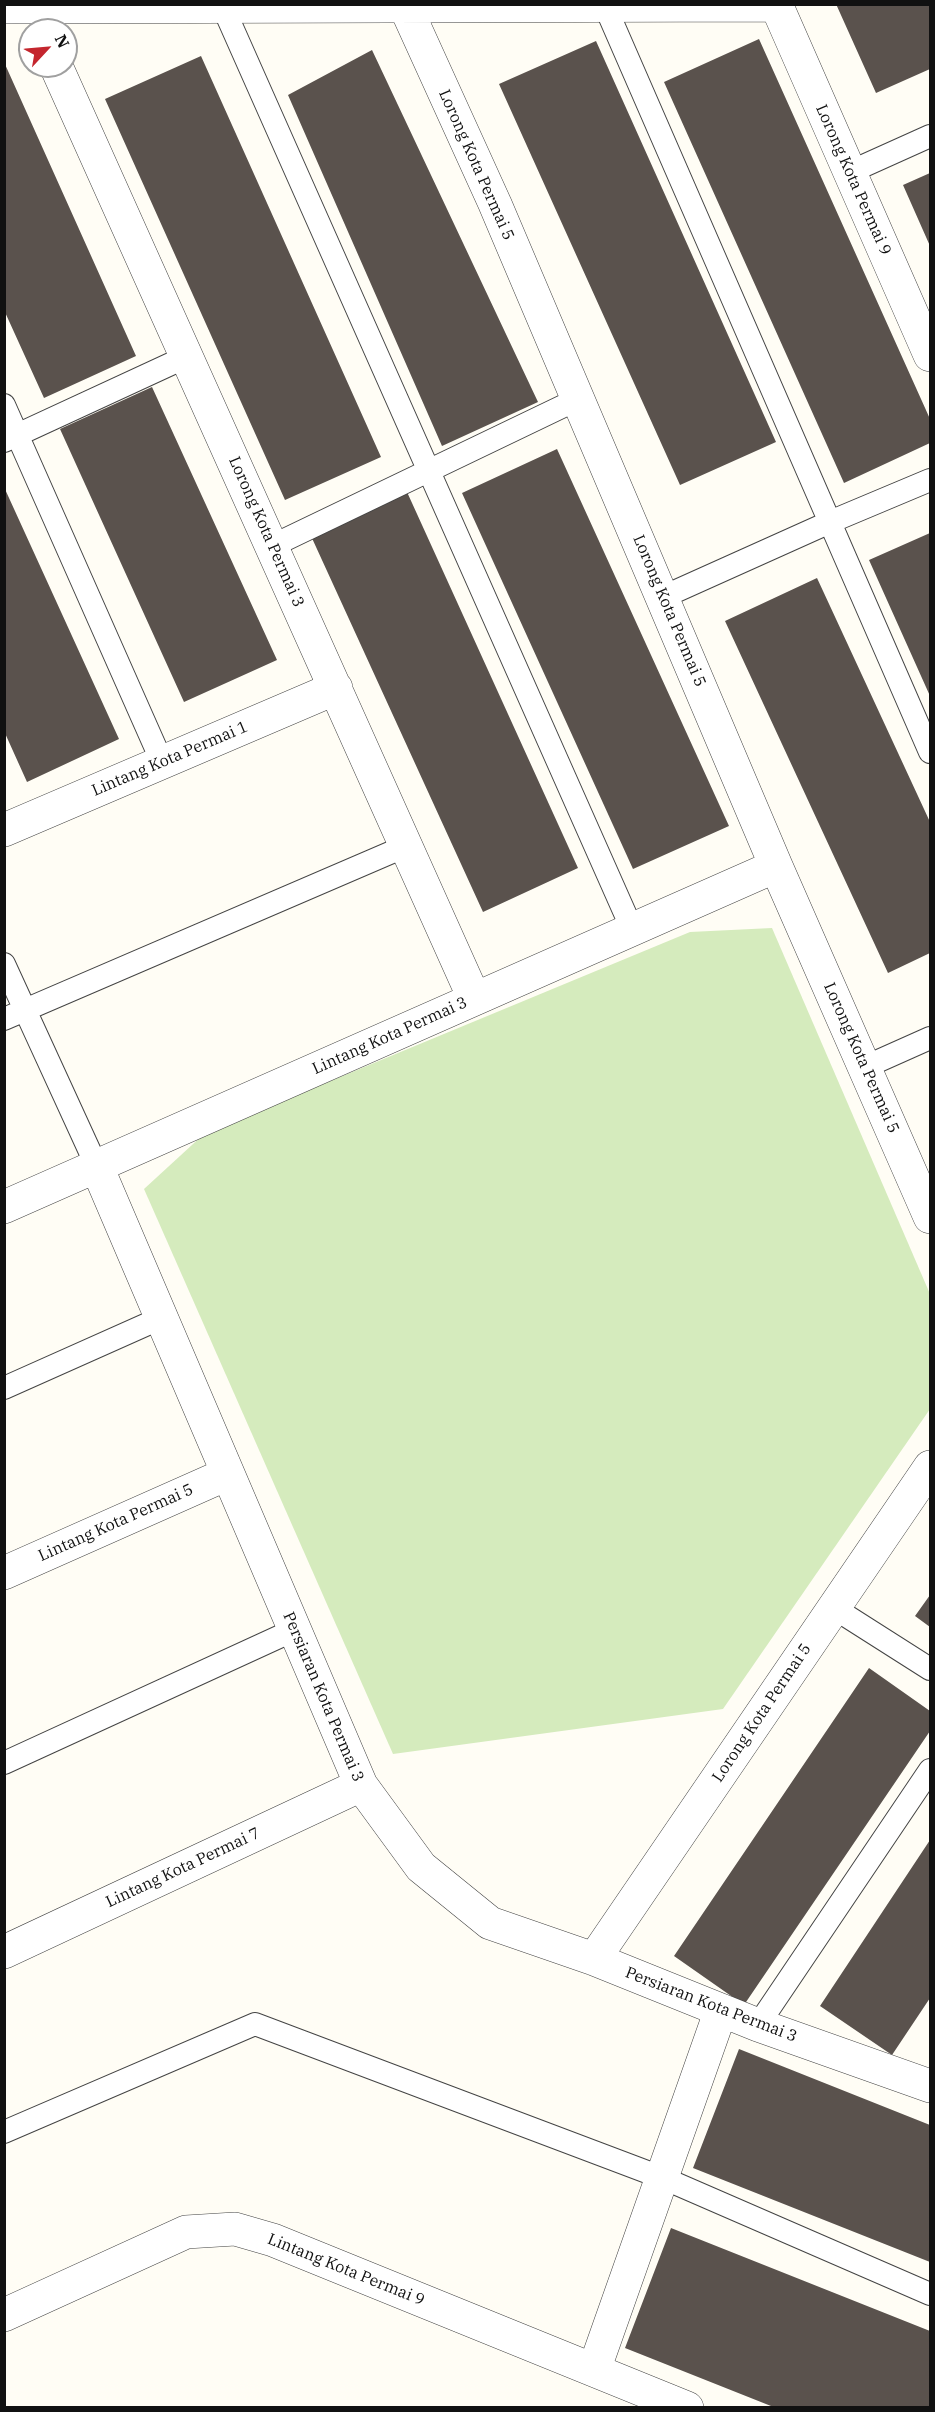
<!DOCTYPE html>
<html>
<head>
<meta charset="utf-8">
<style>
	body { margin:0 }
	#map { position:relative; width:935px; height:2412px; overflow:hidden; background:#fffdf5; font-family:"IBM Plex Serif",serif }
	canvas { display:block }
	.frame { position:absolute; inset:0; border:6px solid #111; pointer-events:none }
	.north { position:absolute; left:18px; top:18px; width:60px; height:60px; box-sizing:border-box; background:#fff; border:2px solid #a0a0a0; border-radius:50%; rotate:64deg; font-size:16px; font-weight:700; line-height:24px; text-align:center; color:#111 }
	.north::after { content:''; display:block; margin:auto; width:21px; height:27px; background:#c4262e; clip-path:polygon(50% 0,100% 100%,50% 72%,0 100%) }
</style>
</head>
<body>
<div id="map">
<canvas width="935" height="2412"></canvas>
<div class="frame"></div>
<div class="north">N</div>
</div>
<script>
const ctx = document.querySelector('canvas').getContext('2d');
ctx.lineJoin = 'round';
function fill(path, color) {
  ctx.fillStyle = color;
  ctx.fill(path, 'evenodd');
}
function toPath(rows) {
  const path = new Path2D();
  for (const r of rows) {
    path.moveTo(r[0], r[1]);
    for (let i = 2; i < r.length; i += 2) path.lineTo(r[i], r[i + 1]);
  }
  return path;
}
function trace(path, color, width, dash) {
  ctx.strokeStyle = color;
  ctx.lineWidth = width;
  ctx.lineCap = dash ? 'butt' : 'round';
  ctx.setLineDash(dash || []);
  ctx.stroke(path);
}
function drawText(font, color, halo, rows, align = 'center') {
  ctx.font = font + ' "IBM Plex Serif",serif';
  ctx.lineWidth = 6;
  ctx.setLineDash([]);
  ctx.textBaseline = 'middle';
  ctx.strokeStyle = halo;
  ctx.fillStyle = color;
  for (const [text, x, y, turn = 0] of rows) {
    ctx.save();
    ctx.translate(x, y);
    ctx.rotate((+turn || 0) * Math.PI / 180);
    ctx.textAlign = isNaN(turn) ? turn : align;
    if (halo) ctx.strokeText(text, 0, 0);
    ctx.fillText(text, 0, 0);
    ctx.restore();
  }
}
fill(toPath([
	[772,928,930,1294,930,1409,723,1709,393,1754,144,1189,205,1133,690,932]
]), '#d5ebbd');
fill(toPath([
	[836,4,930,4,930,69,876,93],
	[759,39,930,419,930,443,844,483,664,82],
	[596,41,776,442,680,485,499,84],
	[372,50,538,402,442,446,288,95],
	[201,56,381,457,285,500,105,99],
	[4,62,136,356,44,398,4,310],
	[930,173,930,246,903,185],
	[152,387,277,660,184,702,60,429],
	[557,449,729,826,633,869,462,493],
	[4,487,119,739,27,782,4,731],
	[407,492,578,868,483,912,311,536],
	[930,533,930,696,869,560],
	[817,578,930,822,930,953,888,973,725,621],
	[930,1595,930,1627,915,1616],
	[869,1668,930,1711,930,1731,744,2005,674,1956],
	[930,1840,930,1998,892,2055,820,2006],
	[739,2049,930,2125,930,2262,693,2168],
	[671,2228,930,2331,930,2408,776,2408,625,2348]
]), '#5a524d');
const service = toPath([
	[605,6,930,752],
	[223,7,632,929],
	[850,172,930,136],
	[4,405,162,762],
	[4,441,188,356],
	[272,546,578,399],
	[663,597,830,522,930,480],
	[4,964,97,1167],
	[4,1019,406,846],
	[865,1067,930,1038],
	[4,1388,161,1318],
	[834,1608,930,1669],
	[4,1763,294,1630],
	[758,2025,930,1770],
	[4,2132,255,2024,663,2178,930,2294]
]);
const minor = toPath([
	[776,4,930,355],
	[405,6,495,204,776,866,930,1217],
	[4,7,776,5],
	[56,66,474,998],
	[4,830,336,688],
	[97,1167,361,1785,421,1867,490,1923,594,1959,758,2025,930,2086],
	[4,1207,776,866],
	[4,1573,227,1474],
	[4,1952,361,1785],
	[594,1959,930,1467],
	[4,2315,186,2232,235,2229,273,2240,687,2408],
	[594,2370,721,2010]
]);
trace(service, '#444', 24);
trace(minor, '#444', 34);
trace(service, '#fff', 22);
trace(minor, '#fff', 33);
drawText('16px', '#111', '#fff', [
	["Lorong Kota Permai 5",476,165,66],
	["Lorong Kota Permai 9",853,180,66],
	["Lorong Kota Permai 3",266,532,66],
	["Lorong Kota Permai 5",669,611,67],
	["Lintang Kota Permai 1",170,759,-23],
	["Lintang Kota Permai 3",390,1036,-24],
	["Lorong Kota Permai 5",861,1058,66],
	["Lintang Kota Permai 5",116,1523,-24],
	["Persiaran Kota Permai 3",323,1697,67],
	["Lorong Kota Permai 5",762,1713,-56],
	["Lintang Kota Permai 7",183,1868,-25],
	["Persiaran Kota Permai 3",711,2005,21],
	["Lintang Kota Permai 9",346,2270,22]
]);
</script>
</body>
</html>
